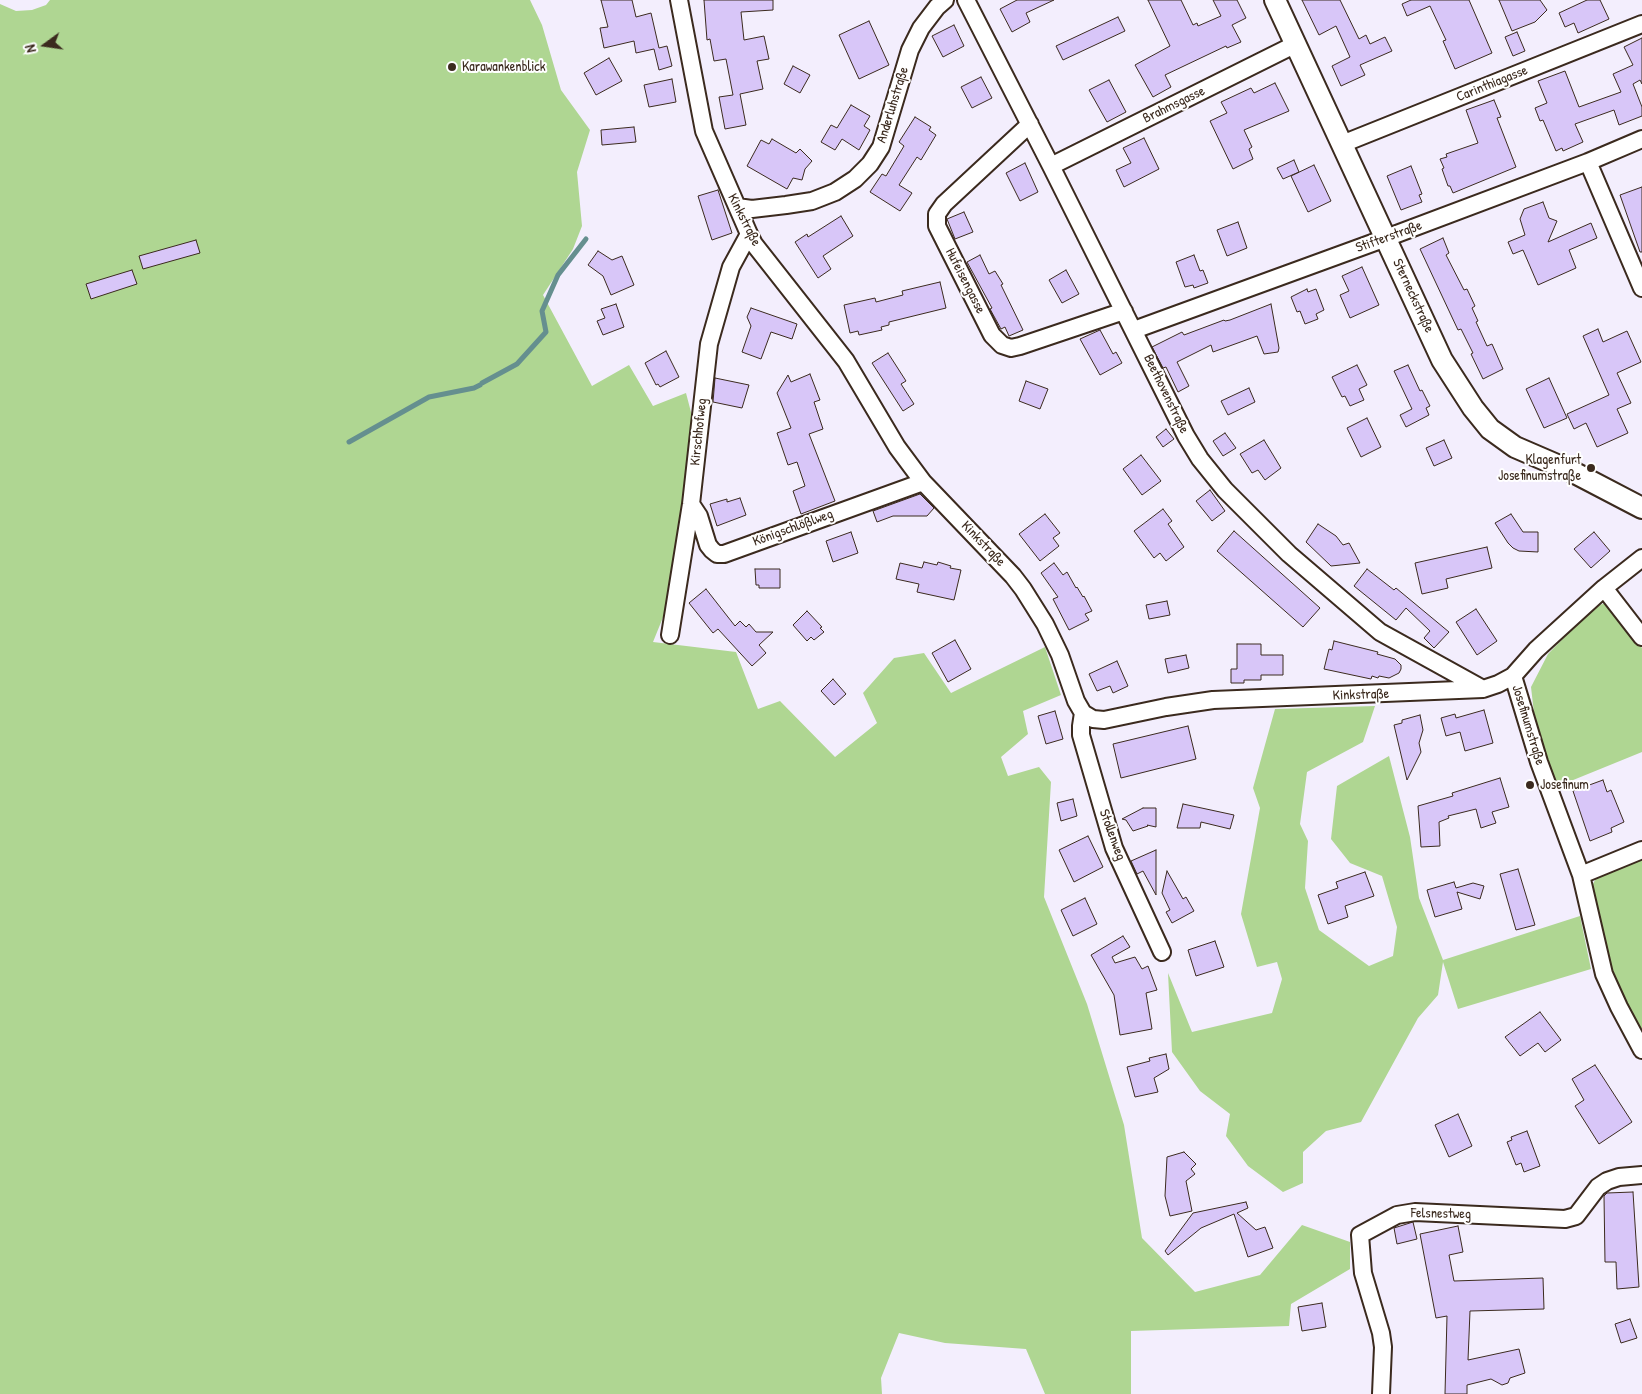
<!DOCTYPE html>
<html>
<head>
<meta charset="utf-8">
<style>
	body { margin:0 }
	#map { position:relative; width:1642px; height:1394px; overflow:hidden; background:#f3eefd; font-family:"Patrick Hand",sans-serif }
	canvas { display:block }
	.north { position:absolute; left:20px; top:20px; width:50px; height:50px; -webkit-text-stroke:4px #fff; paint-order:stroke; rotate:256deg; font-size:14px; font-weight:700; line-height:20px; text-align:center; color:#3b2a1e }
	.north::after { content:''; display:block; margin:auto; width:18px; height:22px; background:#3b2a1e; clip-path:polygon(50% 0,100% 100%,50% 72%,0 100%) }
</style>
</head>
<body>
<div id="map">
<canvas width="1642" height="1394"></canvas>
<div class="north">N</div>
</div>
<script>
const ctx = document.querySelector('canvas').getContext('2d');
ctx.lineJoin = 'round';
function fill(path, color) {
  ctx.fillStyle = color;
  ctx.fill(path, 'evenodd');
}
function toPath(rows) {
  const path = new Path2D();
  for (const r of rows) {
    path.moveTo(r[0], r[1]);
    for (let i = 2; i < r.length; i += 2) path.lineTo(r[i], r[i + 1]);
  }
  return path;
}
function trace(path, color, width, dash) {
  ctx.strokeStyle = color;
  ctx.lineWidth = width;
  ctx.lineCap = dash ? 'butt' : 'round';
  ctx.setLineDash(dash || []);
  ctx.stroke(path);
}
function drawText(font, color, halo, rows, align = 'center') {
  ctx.font = font + ' "Patrick Hand",sans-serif';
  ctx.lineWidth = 4;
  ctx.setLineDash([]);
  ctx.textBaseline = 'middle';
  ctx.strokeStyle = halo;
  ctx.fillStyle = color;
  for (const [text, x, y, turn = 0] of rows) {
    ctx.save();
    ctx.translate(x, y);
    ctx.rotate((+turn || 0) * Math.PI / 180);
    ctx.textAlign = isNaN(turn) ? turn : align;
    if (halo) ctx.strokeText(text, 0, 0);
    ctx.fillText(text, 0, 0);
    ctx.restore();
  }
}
fill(toPath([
	[50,0,530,0,542,25,561,90,590,130,577,172,582,226,573,249,543,295,592,386,629,365,653,406,686,393,692,416,685,503,668,605,653,642,736,652,758,709,780,701,835,757,877,723,863,693,894,658,924,653,951,693,1045,647,1061,695,1023,711,1028,734,1001,757,1008,776,1039,767,1051,782,1044,897,1087,1004,1124,1125,1142,1238,1195,1292,1260,1275,1302,1225,1350,1242,1350,1269,1291,1304,1289,1326,1131,1331,1131,1394,1045,1394,1026,1349,945,1343,899,1333,881,1378,882,1394,0,1394,0,4,16,11,32,10,46,5],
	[1605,603,1610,607,1642,648,1642,752,1556,787,1534,713,1531,687,1548,654,1585,616,1600,605],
	[1375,706,1363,742,1307,772,1300,824,1308,841,1305,888,1319,930,1369,966,1393,956,1397,927,1382,876,1350,863,1331,839,1337,786,1389,756,1410,837,1419,898,1443,960,1580,916,1591,969,1458,1009,1443,962,1438,995,1418,1018,1361,1122,1326,1131,1303,1152,1303,1183,1283,1192,1248,1166,1226,1136,1230,1114,1200,1091,1172,1052,1168,973,1192,1032,1272,1013,1282,979,1277,962,1257,967,1241,914,1260,808,1253,788,1275,709],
	[1642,858,1642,1028,1640,1029,1614,980,1592,886,1597,876]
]), '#afd692');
trace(toPath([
	[482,383,517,364,546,332,542,311,558,275,586,239],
	[349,442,429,397,474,388,480,385]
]), '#658f8f', 5);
const building = toPath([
	[601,0,632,0,636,17,651,13,659,48,667,46,672,66,659,70,654,49,636,53,634,41,604,48,600,28,608,27,601,0],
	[704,0,773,0,773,10,741,12,744,40,764,36,769,59,757,61,763,89,740,94,746,125,725,129,719,97,733,95,726,59,714,61,710,39,707,40,704,0],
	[1017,0,1054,0,1026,13,1030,22,1012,32,1000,9,1017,0],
	[1148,0,1181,0,1193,25,1197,23,1198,26,1221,16,1213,0,1237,0,1246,18,1232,25,1241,42,1227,48,1226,46,1165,75,1171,87,1153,97,1135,65,1170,46,1148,0],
	[1302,0,1340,0,1359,39,1366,35,1370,44,1385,37,1392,51,1360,65,1365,75,1341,86,1332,66,1350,57,1336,26,1319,35,1302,0],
	[1411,0,1469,0,1492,53,1455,69,1443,41,1446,40,1430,6,1407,16,1402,4,1411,0],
	[1499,0,1540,0,1547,10,1535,22,1512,31,1499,0],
	[1587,0,1600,0,1609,19,1578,33,1574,23,1565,27,1559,13,1587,0],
	[1118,17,1125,31,1063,60,1056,46,1118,17],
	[869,21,889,65,859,79,839,35,869,21],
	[954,25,964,46,943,57,932,36,954,25],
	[1517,32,1525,51,1513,56,1505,37,1517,32],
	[1642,38,1642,84,1640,80,1633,84,1642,107,1642,116,1619,125,1614,110,1575,124,1583,142,1563,151,1562,148,1556,151,1543,120,1540,121,1535,108,1547,103,1538,81,1565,71,1579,107,1621,92,1613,74,1633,65,1624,47,1642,38],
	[609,58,622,81,596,95,584,73,609,58],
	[793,66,810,75,800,93,784,84,793,66],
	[981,77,992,98,972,108,961,87,981,77],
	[672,79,676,102,649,107,644,85,672,79],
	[1109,80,1126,112,1107,122,1089,90,1109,80],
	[1275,83,1289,111,1244,130,1252,147,1249,149,1253,159,1233,169,1210,121,1227,113,1221,102,1251,88,1254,93,1275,83],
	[1494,100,1501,117,1497,118,1516,167,1453,193,1450,186,1448,186,1442,169,1444,168,1440,159,1447,157,1446,154,1478,143,1466,110,1494,100],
	[851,105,870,116,864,126,870,130,859,150,842,139,835,150,821,142,831,125,837,128,851,105],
	[915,117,931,127,929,130,936,135,921,160,917,157,899,185,912,193,900,211,870,192,882,174,886,176,904,146,899,142,915,117],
	[634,127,636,142,602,145,601,130,634,127],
	[1144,138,1159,169,1124,187,1116,170,1131,163,1123,148,1144,138],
	[772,139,796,153,800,149,812,161,805,169,802,180,793,178,787,189,747,166,761,140,769,144,772,139],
	[1294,160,1299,172,1283,179,1277,168,1294,160],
	[1025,163,1038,192,1020,201,1006,173,1025,163],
	[1314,165,1331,201,1308,212,1291,176,1314,165],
	[1411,166,1422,194,1419,195,1422,202,1401,210,1387,176,1411,166],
	[1642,187,1642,252,1640,252,1620,195,1642,187],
	[718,190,732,233,712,240,698,196,718,190],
	[1543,202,1549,218,1557,221,1548,242,1591,223,1597,238,1569,250,1576,268,1538,285,1523,250,1513,254,1508,242,1525,235,1520,219,1524,209,1543,202],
	[964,212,973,232,955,239,947,219,964,212],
	[841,216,853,236,823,256,831,269,818,278,795,242,807,234,808,237,841,216],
	[1238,222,1247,248,1227,256,1217,230,1238,222],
	[1443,238,1449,253,1446,255,1464,290,1467,289,1475,306,1472,308,1478,321,1476,322,1487,346,1492,344,1503,369,1483,379,1471,354,1473,353,1461,329,1458,330,1420,249,1443,238],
	[196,240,200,253,143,269,139,256,196,240],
	[598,251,612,260,622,256,634,285,611,295,603,276,588,265,598,251],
	[980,255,989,274,995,271,1003,284,1001,285,1023,330,1009,336,1005,327,1001,329,990,309,992,308,967,262,980,255],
	[1194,255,1200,271,1203,270,1208,283,1194,288,1193,285,1185,287,1176,262,1194,255],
	[1362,267,1379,305,1350,318,1340,295,1349,291,1342,276,1362,267],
	[132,270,137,284,91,299,86,284,132,270],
	[1066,270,1079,294,1062,303,1049,280,1066,270],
	[940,282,946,308,889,322,889,325,881,327,882,330,859,335,858,331,850,333,844,305,875,298,876,302,903,295,902,291,940,282],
	[1307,289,1308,292,1316,289,1324,310,1316,314,1318,319,1305,324,1300,311,1297,312,1291,297,1307,289],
	[616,304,624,327,603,335,597,321,605,318,601,309,616,304],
	[1271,304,1279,348,1278,352,1264,354,1257,336,1213,352,1211,345,1177,362,1189,386,1178,392,1166,367,1163,368,1152,347,1182,332,1184,335,1224,320,1225,321,1230,320,1271,304],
	[751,308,797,324,792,339,771,332,761,359,742,352,751,326,747,317,751,308],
	[1598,329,1603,342,1627,331,1641,362,1617,373,1631,403,1617,409,1628,433,1597,447,1586,423,1574,429,1567,414,1609,395,1583,336,1598,329],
	[1100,330,1113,354,1116,352,1122,363,1100,375,1080,339,1100,330],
	[666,351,679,377,660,387,658,384,656,385,645,363,666,351],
	[888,353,906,381,901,384,914,404,903,411,872,363,888,353],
	[1357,365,1367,385,1359,389,1364,400,1350,406,1345,396,1342,397,1332,377,1357,365],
	[1408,365,1420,391,1422,390,1430,406,1426,408,1429,415,1406,427,1400,415,1412,409,1394,371,1408,365],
	[810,374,820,400,814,402,823,429,809,434,835,501,801,514,793,491,805,486,797,462,788,465,777,433,791,428,777,393,788,375,791,382,810,374],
	[715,378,749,385,742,408,713,402,715,378],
	[1549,378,1567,418,1544,428,1526,389,1549,378],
	[1026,381,1048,389,1040,409,1019,401,1026,381],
	[1249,388,1255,402,1228,415,1221,401,1249,388],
	[1367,418,1381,447,1361,457,1347,428,1367,418],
	[1166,429,1174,439,1163,447,1156,437,1166,429],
	[1225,433,1236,448,1223,456,1213,441,1225,433],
	[1264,440,1281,468,1265,480,1258,470,1252,473,1240,454,1264,440],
	[1444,440,1452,458,1434,466,1426,448,1444,440],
	[1141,455,1161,481,1142,495,1123,469,1141,455],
	[1210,490,1225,511,1212,521,1196,501,1210,490],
	[920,494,934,508,927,516,893,516,877,522,873,511,920,494],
	[740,498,746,515,717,526,710,504,727,499,727,502,740,498],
	[1163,509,1172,521,1168,524,1184,547,1166,561,1160,553,1154,558,1134,531,1163,509],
	[1045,514,1060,533,1053,538,1059,546,1040,561,1019,534,1045,514],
	[1511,514,1523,532,1538,532,1538,552,1519,551,1513,548,1508,543,1495,523,1511,514],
	[1318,524,1336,536,1343,545,1349,543,1360,563,1331,566,1306,542,1318,524],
	[1234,531,1320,608,1303,627,1217,551,1234,531],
	[851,532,858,553,833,562,826,541,851,532],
	[1594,532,1610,551,1591,568,1574,549,1594,532],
	[1487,547,1492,568,1446,579,1448,588,1422,594,1415,563,1487,547],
	[924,562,937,565,938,562,951,566,950,568,961,570,954,600,917,592,919,584,896,579,900,563,922,568,924,562],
	[1054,563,1063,575,1067,572,1076,588,1077,587,1083,597,1084,596,1092,611,1085,614,1089,620,1069,630,1053,599,1058,597,1041,573,1054,563],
	[755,569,780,569,780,588,759,588,759,585,756,585,755,569],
	[1367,569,1394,590,1396,588,1449,632,1434,648,1424,638,1430,631,1406,608,1396,620,1354,586,1367,569],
	[706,589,735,626,740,621,746,627,749,624,756,632,773,632,759,645,766,653,752,666,718,629,713,633,689,603,706,589],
	[1167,601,1170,615,1149,619,1146,605,1167,601],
	[1476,609,1497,641,1477,655,1456,622,1476,609],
	[807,611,822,627,820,628,824,632,814,640,811,637,807,641,793,625,807,611],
	[955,640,971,669,948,682,932,653,955,640],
	[1334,641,1378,652,1377,654,1395,659,1401,665,1401,669,1399,673,1389,678,1379,676,1378,678,1372,676,1371,679,1324,669,1329,649,1332,650,1334,641],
	[1237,644,1261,644,1261,655,1283,655,1283,675,1261,675,1261,680,1244,680,1244,683,1231,683,1231,669,1237,669,1237,644],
	[1186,655,1189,668,1168,673,1165,659,1186,655],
	[1117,661,1128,686,1113,693,1110,686,1097,691,1089,674,1117,661],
	[833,679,846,694,834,705,821,691,833,679],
	[1484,710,1493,743,1465,751,1460,732,1446,736,1441,718,1455,714,1456,718,1484,710],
	[1055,711,1063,739,1046,744,1038,716,1055,711],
	[1420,715,1423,730,1419,743,1421,752,1407,780,1394,725,1402,723,1402,720,1420,715],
	[1188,726,1196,759,1121,778,1113,744,1188,726],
	[1500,778,1509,807,1492,812,1496,823,1481,828,1476,809,1448,816,1449,818,1439,822,1440,846,1421,847,1418,806,1453,796,1452,793,1500,778],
	[1603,780,1607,792,1611,790,1624,822,1611,828,1612,832,1590,841,1573,791,1603,780],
	[1073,799,1077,816,1061,821,1057,803,1073,799],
	[1183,804,1234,815,1230,829,1201,822,1200,828,1177,828,1183,804],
	[1143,808,1156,808,1156,827,1147,825,1148,826,1133,831,1126,820,1122,819,1143,808],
	[1088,836,1103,867,1074,882,1059,850,1088,836],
	[1156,850,1156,895,1143,871,1137,874,1131,861,1156,850],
	[1518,869,1535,925,1516,930,1500,874,1518,869],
	[1167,871,1183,899,1186,897,1194,911,1172,923,1166,912,1170,910,1162,893,1167,871],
	[1365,872,1374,896,1345,906,1348,917,1328,924,1318,895,1338,888,1336,882,1365,872],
	[1454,882,1456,888,1473,883,1484,886,1480,899,1457,892,1462,909,1435,917,1427,890,1454,882],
	[1085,898,1097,924,1073,936,1061,910,1085,898],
	[1123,936,1130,947,1112,957,1115,963,1135,957,1142,969,1148,966,1157,990,1146,993,1152,1029,1120,1035,1114,995,1091,955,1123,936],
	[1215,941,1224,967,1196,976,1188,950,1215,941],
	[1540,1012,1561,1040,1545,1052,1538,1043,1520,1056,1505,1037,1540,1012],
	[1166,1054,1169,1069,1154,1078,1158,1092,1135,1097,1127,1067,1150,1061,1149,1058,1166,1054],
	[1595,1065,1632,1122,1599,1144,1575,1106,1584,1100,1572,1079,1595,1065],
	[1458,1114,1472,1146,1449,1157,1435,1125,1458,1114],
	[1527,1131,1540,1166,1524,1172,1521,1163,1516,1165,1507,1142,1512,1140,1511,1137,1527,1131],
	[1184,1152,1196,1164,1191,1169,1195,1174,1186,1181,1192,1211,1170,1216,1165,1196,1167,1157,1184,1152],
	[1633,1192,1639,1287,1617,1289,1616,1262,1605,1262,1604,1196,1607,1193,1633,1192],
	[1246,1202,1248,1208,1237,1213,1256,1230,1265,1227,1273,1248,1248,1257,1234,1214,1201,1228,1168,1255,1165,1251,1193,1213,1246,1202],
	[1413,1222,1417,1239,1397,1244,1394,1228,1413,1222],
	[1458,1226,1463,1252,1449,1255,1454,1281,1543,1278,1544,1309,1470,1311,1468,1360,1519,1349,1525,1373,1510,1378,1508,1383,1502,1385,1491,1379,1467,1385,1467,1394,1445,1394,1447,1316,1436,1318,1420,1234,1458,1226],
	[1322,1303,1326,1327,1302,1331,1298,1307,1322,1303],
	[1630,1319,1637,1338,1621,1343,1615,1324,1630,1319]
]);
fill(building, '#d8c6f8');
trace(building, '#3b2a1e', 1);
const minor = toPath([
	[679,0,704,131,749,234,754,244,846,361,897,447,923,482,1013,576,1023,589,1045,624,1060,655,1076,701,1083,713,1093,719,1104,720,1166,707,1213,700,1483,689,1498,684,1513,676,1536,650,1604,588,1642,558],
	[966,0,1051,166,1186,436,1200,459,1225,490,1289,554,1380,632,1483,689],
	[1030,124,944,204,937,214,937,226,992,335,1002,345,1011,348,1020,346,1124,311],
	[1342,144,1642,24],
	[1588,162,1642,288],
	[1051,166,1296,44],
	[737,207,752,209,786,205,812,201,835,192,855,179,870,164,881,147,910,50,921,28,937,7,945,0],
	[1134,330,1386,238,1588,162,1642,139],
	[691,504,699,516,708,545,712,550,717,554,724,554,923,482],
	[1604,588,1642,637],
	[670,635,691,504,709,344,731,267,749,234],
	[1513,676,1539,762,1581,875,1604,974,1619,1007,1642,1050],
	[1083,713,1081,726,1081,735,1114,848,1162,952],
	[1581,875,1642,850],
	[1381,1394,1383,1347,1381,1333,1363,1273,1360,1235,1397,1215,1415,1212,1565,1219,1576,1216,1598,1187,1607,1181,1619,1177,1642,1175]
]);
const tertiary = toPath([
	[1275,0,1442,360,1473,408,1490,429,1515,447,1573,472,1642,508]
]);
trace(minor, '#3b2a1e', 20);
trace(tertiary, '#3b2a1e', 24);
trace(minor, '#fff', 16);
trace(tertiary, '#fff', 20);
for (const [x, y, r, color] of [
	[452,67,5,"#3b2a1e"],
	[1591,468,5,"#3b2a1e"],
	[1530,785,5,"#3b2a1e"]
]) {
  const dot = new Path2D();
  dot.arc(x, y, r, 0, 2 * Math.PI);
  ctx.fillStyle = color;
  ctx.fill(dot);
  trace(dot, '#fff', 2);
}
drawText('14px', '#3b2a1e', '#fff', [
	["Karawankenblick",462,67],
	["Klagenfurt",1581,460,"right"],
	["Josefinumstraße",1581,476,"right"],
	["Josefinum",1540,785]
], 'left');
drawText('14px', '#3b2a1e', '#fff', [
	["Carinthiagasse",1492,84,-22],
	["Anderluhstraße",893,105,-73],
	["Brahmsgasse",1174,105,-26],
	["Kinkstraße",744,220,63],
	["Stifterstraße",1389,237,-20],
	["Hufeisengasse",965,281,63],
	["Sterneckstraße",1413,296,65],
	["Beethovenstraße",1166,394,64],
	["Kirschhofweg",699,432,-84],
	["Königschlößlweg",793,528,-20],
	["Kinkstraße",983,544,46],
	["Kinkstraße",1361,695,-2],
	["Josefinumstraße",1528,725,73],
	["Stollenweg",1112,835,70],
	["Felsnestweg",1441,1214,1]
]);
</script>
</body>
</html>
